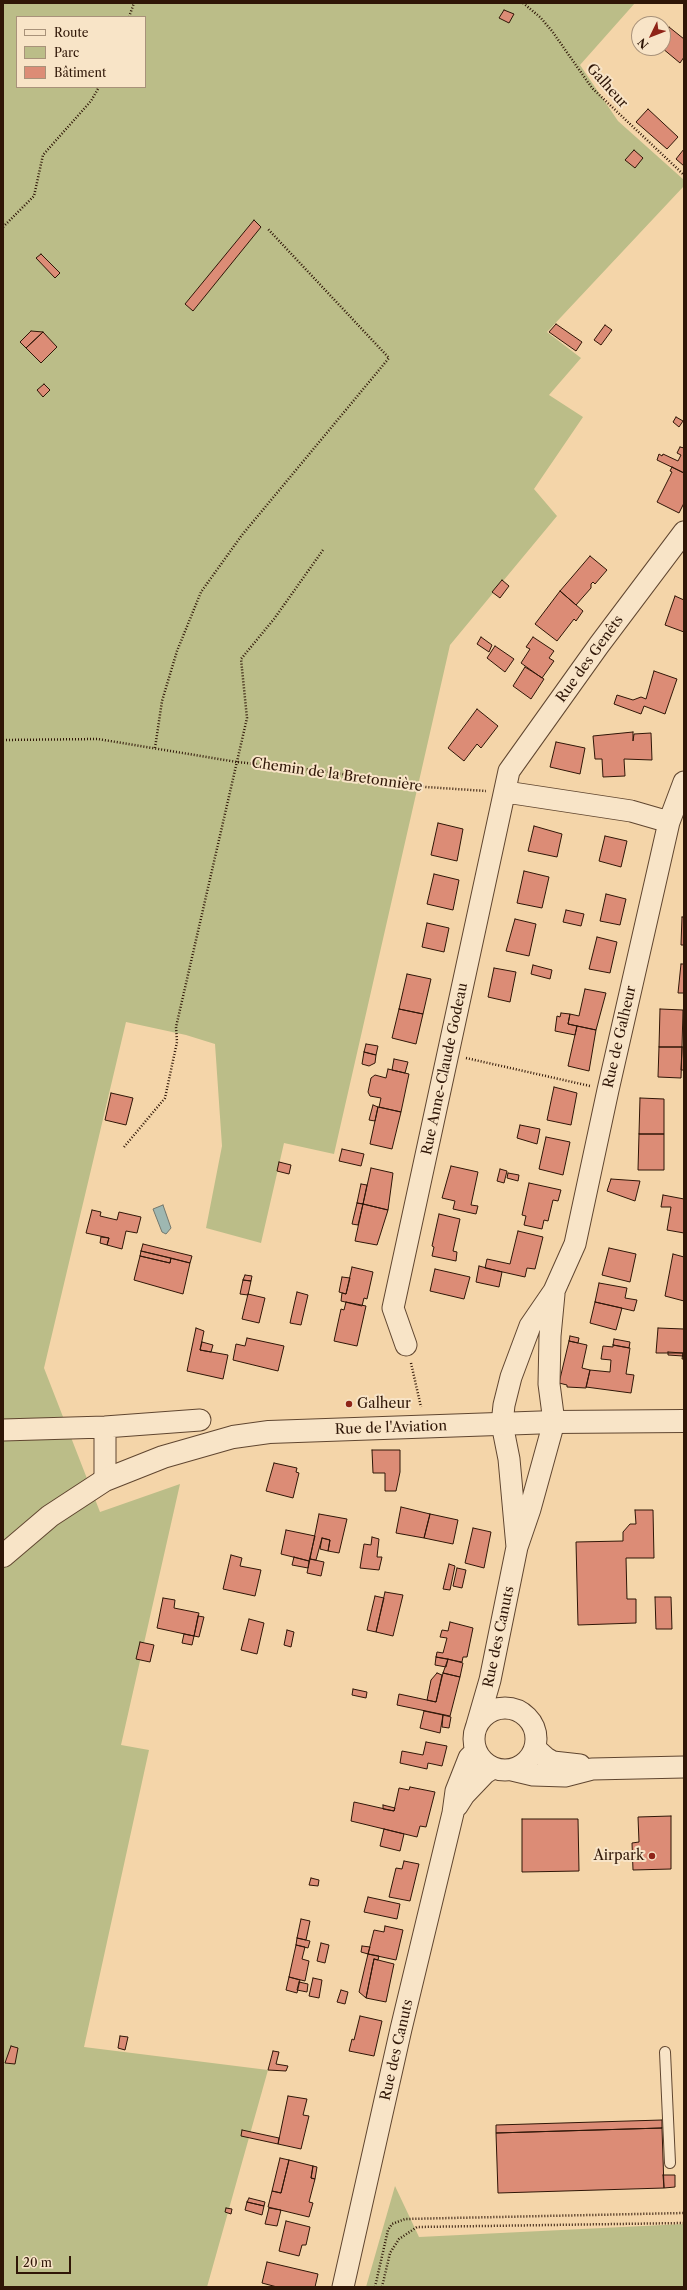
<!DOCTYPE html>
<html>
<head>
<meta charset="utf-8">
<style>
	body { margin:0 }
	#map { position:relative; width:687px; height:2290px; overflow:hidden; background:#f4d5a9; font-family:"Libre Caslon Text",serif }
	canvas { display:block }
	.frame { position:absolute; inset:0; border:4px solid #2f1607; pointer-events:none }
	.legend { position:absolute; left:16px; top:16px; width:130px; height:72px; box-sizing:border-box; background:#f8e4c7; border:1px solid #a8927a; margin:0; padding:5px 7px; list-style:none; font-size:12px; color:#2f1607 }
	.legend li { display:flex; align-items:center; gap:8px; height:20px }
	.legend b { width:20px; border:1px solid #a8927a }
	.north { position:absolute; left:631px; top:16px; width:40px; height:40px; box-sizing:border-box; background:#f8e4c7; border:1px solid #a8927a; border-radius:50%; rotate:227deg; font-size:11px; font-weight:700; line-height:16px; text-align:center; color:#2f1607 }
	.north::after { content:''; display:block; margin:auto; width:14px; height:18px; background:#8f2418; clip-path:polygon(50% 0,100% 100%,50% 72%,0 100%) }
	.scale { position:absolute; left:16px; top:2256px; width:55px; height:18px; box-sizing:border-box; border:2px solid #2f1607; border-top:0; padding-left:5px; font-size:12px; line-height:14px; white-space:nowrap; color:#2f1607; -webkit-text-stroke:3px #f8e4c7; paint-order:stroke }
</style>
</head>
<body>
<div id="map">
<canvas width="687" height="2290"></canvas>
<div class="frame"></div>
<ul class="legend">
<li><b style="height:5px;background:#f8e4c7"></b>Route</li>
<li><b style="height:11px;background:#bbbd88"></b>Parc</li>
<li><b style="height:11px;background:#dc8c76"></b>Bâtiment</li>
</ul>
<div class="north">N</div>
<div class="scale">20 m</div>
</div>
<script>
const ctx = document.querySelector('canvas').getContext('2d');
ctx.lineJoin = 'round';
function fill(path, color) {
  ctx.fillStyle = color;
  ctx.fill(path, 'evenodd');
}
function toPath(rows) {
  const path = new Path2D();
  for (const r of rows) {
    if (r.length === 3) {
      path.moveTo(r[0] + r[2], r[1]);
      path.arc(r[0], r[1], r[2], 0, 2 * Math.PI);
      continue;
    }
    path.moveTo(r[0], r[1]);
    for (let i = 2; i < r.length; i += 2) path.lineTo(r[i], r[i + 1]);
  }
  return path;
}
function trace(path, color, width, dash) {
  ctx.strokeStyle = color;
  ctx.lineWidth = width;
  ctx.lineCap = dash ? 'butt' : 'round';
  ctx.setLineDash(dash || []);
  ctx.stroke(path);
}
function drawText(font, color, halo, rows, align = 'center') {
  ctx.font = font + ' "Libre Caslon Text",serif';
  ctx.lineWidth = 4;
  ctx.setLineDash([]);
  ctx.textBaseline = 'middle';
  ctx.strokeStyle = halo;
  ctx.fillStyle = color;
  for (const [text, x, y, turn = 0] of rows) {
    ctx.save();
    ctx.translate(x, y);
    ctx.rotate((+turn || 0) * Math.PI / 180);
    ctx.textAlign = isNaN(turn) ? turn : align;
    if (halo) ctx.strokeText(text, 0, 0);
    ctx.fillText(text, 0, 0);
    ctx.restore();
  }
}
fill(toPath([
	[3,3,635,3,580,65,618,121,684,180,684,186,547,332,581,358,549,395,583,417,534,489,557,516,450,645,334,1154,284,1143,261,1243,206,1228,222,1146,215,1044,186,1035,126,1022,44,1368,100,1512,180,1484,121,1745,149,1750,84,2047,268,2070,207,2287,3,2287],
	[17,17,145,17,145,87,17,87],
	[395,2186,419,2237,684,2224,684,2287,366,2287]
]), '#bbbd88');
const water = toPath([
	[163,1205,171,1228,166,1234,162,1232,153,1209,163,1205]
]);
fill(water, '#9eb7b1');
trace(water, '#72776d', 1);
const building = toPath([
	[504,10,514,14,509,23,499,18,504,10],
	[669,27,684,39,684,57,680,63,662,48,663,33,669,27],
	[648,109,678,137,667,149,636,122,648,109],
	[684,149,684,166,676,159,684,149],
	[634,150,643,158,635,168,625,160,634,150],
	[254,220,261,227,193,311,185,304,254,220],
	[41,254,60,273,55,278,36,258,41,254],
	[556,324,582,342,576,351,549,332,556,324],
	[605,325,612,330,601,345,594,340,605,325],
	[31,331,43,332,26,348,20,342,31,331],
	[43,332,57,347,41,363,26,348,43,332],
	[44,384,50,390,43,397,37,390,44,384],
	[676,417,683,421,679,427,673,422,676,417],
	[680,447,684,448,684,473,657,460,659,454,662,456,663,454,678,461,681,455,677,453,680,447],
	[672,467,684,473,684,503,679,513,657,502,672,472,670,471,672,467],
	[590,556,607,570,595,584,593,582,591,584,591,588,576,605,560,591,590,556],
	[502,580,509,586,500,598,492,592,502,580],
	[560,591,583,611,576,621,574,619,557,641,535,624,560,591],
	[675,596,684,600,684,632,665,625,675,596],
	[481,637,492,645,489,652,477,644,481,637],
	[533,637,554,651,549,658,554,661,542,678,521,663,530,649,526,647,533,637],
	[495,646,514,659,505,672,487,658,495,646],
	[525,667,544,679,531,699,513,686,525,667],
	[654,671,677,679,665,714,644,706,641,714,614,704,617,695,633,700,641,697,646,699,654,671],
	[477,709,498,726,481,748,477,744,464,761,448,748,477,709],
	[633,732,633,741,634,734,651,733,652,760,624,759,625,776,603,777,602,759,595,759,593,736,633,732],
	[556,742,585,748,580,774,550,767,556,742],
	[438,823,463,829,457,861,431,855,438,823],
	[534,826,562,834,557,857,528,851,534,826],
	[605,836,627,841,621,867,599,861,605,836],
	[524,871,549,877,542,908,517,903,524,871],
	[434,874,459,880,453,910,427,904,434,874],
	[606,894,626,899,620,925,600,921,606,894],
	[566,910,584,914,581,926,563,922,566,910],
	[682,917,684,917,684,945,681,945,682,917],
	[515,919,536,924,529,956,506,951,515,919],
	[427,923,449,928,444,952,422,947,427,923],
	[597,937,617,942,610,973,589,969,597,937],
	[681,964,684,964,684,993,678,993,681,964],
	[533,965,552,970,550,979,531,974,533,965],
	[494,968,516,972,510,1002,488,997,494,968],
	[407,974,431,979,423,1014,399,1009,407,974],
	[585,989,606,993,596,1030,568,1024,570,1014,579,1016,585,989],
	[399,1009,423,1014,416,1044,392,1038,399,1009],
	[660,1009,683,1010,682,1047,659,1047,660,1009],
	[561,1013,570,1014,568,1024,577,1026,575,1035,555,1031,557,1016,560,1017,561,1013],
	[577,1026,596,1030,589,1071,568,1066,577,1026],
	[366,1044,378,1046,376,1055,364,1052,366,1044],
	[659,1047,682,1047,681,1078,658,1077,659,1047],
	[682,1047,684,1047,684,1070,681,1070,682,1047],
	[364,1052,376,1055,375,1063,369,1066,362,1064,364,1052],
	[394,1059,408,1062,405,1073,392,1070,394,1059],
	[388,1069,409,1074,401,1112,379,1107,381,1098,370,1096,368,1092,371,1078,375,1075,386,1078,388,1069],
	[554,1087,577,1093,571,1125,547,1120,554,1087],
	[111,1093,133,1098,126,1125,105,1120,111,1093],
	[640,1098,664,1099,664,1134,639,1134,640,1098],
	[373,1105,378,1107,375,1121,369,1120,373,1105],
	[378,1107,401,1112,392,1149,370,1144,378,1107],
	[520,1125,540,1129,537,1144,517,1138,520,1125],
	[639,1134,664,1134,664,1170,638,1170,639,1134],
	[546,1137,570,1142,563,1175,539,1169,546,1137],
	[342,1149,364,1154,361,1166,339,1161,342,1149],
	[279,1162,291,1165,289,1174,277,1171,279,1162],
	[451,1166,478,1172,471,1205,478,1206,476,1214,453,1209,455,1201,442,1198,451,1166],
	[371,1168,393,1173,388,1210,363,1204,371,1168],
	[500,1169,507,1171,504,1183,497,1181,500,1169],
	[508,1173,519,1175,518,1181,507,1178,508,1173],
	[611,1179,640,1181,635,1201,607,1191,611,1179],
	[529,1183,561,1190,558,1201,553,1200,548,1221,544,1220,542,1229,524,1225,526,1216,522,1215,529,1183],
	[361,1184,367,1185,363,1204,357,1203,361,1184],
	[663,1195,684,1199,684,1233,667,1230,671,1207,661,1207,663,1195],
	[357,1203,363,1204,358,1225,352,1224,357,1203],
	[363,1204,388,1210,377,1245,355,1241,363,1204],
	[92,1210,101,1212,100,1216,117,1220,119,1212,141,1217,137,1233,126,1231,122,1249,107,1245,109,1238,86,1233,92,1210],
	[439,1214,460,1219,453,1251,457,1252,456,1261,432,1256,434,1247,432,1246,439,1214],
	[518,1231,543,1237,535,1269,527,1268,525,1277,485,1268,487,1259,510,1264,518,1231],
	[101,1237,109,1238,107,1245,100,1243,101,1237],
	[143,1244,192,1256,190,1263,141,1251,143,1244],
	[609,1248,636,1254,630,1282,602,1275,609,1248],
	[141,1251,171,1258,170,1263,140,1256,141,1251],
	[673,1254,684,1257,684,1301,665,1296,673,1254],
	[140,1256,170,1263,171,1258,190,1263,183,1294,134,1280,140,1256],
	[479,1266,502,1272,499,1287,476,1282,479,1266],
	[352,1267,373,1272,367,1299,364,1298,362,1306,341,1301,342,1293,346,1294,352,1267],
	[435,1269,470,1277,464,1299,430,1291,435,1269],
	[245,1275,252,1276,251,1281,243,1280,245,1275],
	[342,1277,350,1278,346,1294,339,1292,342,1277],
	[243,1280,251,1281,248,1295,240,1294,243,1280],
	[599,1283,627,1288,625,1298,637,1300,634,1311,595,1302,599,1283],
	[297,1292,308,1295,301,1325,290,1323,297,1292],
	[248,1294,265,1298,259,1323,242,1319,248,1294],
	[346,1302,366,1306,357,1346,334,1341,341,1309,344,1310,346,1302],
	[595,1302,622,1308,616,1330,590,1323,595,1302],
	[196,1328,204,1331,200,1350,228,1355,223,1379,187,1371,196,1328],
	[658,1328,684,1329,684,1359,682,1359,683,1353,656,1353,658,1328],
	[570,1336,579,1338,578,1343,569,1341,570,1336],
	[247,1338,284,1346,278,1371,233,1360,236,1344,245,1346,247,1338],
	[614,1339,630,1342,629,1348,613,1345,614,1339],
	[569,1341,587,1345,582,1368,590,1370,586,1388,567,1387,567,1385,559,1383,569,1341],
	[202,1342,213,1345,211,1352,200,1350,202,1342],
	[613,1345,630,1348,626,1374,634,1375,631,1393,586,1387,590,1370,610,1372,611,1360,601,1359,603,1346,613,1347,613,1345],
	[668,1352,683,1353,683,1356,668,1355,668,1352],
	[372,1450,400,1450,400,1472,396,1491,385,1491,385,1473,373,1473,372,1450],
	[274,1463,297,1468,296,1472,299,1473,293,1498,266,1491,274,1463],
	[401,1507,430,1514,424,1538,396,1533,401,1507],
	[635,1510,653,1510,654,1558,626,1558,627,1599,636,1599,636,1623,578,1625,576,1542,623,1541,623,1532,630,1524,636,1524,635,1510],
	[319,1514,347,1519,339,1553,328,1551,330,1540,322,1538,316,1560,310,1559,319,1514],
	[430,1514,458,1520,453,1544,424,1538,430,1514],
	[473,1528,491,1532,484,1568,465,1563,473,1528],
	[286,1530,315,1536,309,1561,281,1554,286,1530],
	[372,1537,379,1539,377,1557,382,1557,379,1570,360,1568,364,1544,371,1545,372,1537],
	[322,1538,330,1540,328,1551,320,1549,322,1538],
	[231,1555,242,1558,240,1566,261,1570,255,1596,223,1589,231,1555],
	[294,1557,309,1561,308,1568,292,1565,294,1557],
	[310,1559,324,1562,321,1576,307,1573,310,1559],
	[449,1564,455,1566,450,1590,443,1589,449,1564],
	[457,1568,466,1570,462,1588,453,1586,457,1568],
	[385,1592,403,1595,393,1636,376,1632,385,1592],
	[375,1596,384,1598,376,1632,367,1630,375,1596],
	[655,1597,671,1597,672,1629,656,1629,655,1597],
	[163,1598,175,1600,174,1608,199,1613,194,1636,157,1628,163,1598],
	[198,1616,204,1617,199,1637,194,1636,198,1616],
	[249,1619,264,1623,257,1654,241,1650,249,1619],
	[450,1622,473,1628,467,1657,463,1657,462,1662,436,1657,437,1652,443,1653,447,1638,440,1637,442,1630,448,1631,450,1622],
	[287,1630,294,1632,291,1647,284,1645,287,1630],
	[184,1634,194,1636,192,1645,182,1643,184,1634],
	[140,1642,154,1645,150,1662,136,1659,140,1642],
	[436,1657,448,1659,446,1667,435,1665,436,1657],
	[448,1659,463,1663,460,1677,443,1673,448,1659],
	[437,1673,442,1675,436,1702,427,1700,431,1680,437,1673],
	[443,1673,460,1677,450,1716,397,1705,399,1694,436,1702,443,1673],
	[353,1689,367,1692,366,1698,352,1695,353,1689],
	[424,1711,443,1715,440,1733,420,1728,424,1711],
	[443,1715,451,1717,449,1728,442,1727,443,1715],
	[426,1742,447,1746,442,1766,428,1763,427,1769,400,1763,402,1751,423,1755,426,1742],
	[410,1787,435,1792,426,1827,420,1826,417,1837,351,1821,354,1802,394,1811,399,1788,409,1790,410,1787],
	[383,1805,395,1808,394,1811,383,1809,383,1805],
	[671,1816,671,1869,633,1870,632,1843,639,1842,638,1817,671,1816],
	[522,1819,578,1819,579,1871,522,1872,522,1819],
	[384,1829,404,1834,400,1851,380,1846,384,1829],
	[404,1861,419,1864,410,1901,389,1897,396,1868,402,1869,404,1861],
	[311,1878,319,1880,318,1886,309,1885,311,1878],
	[368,1897,400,1904,397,1919,364,1912,368,1897],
	[301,1919,310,1921,306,1940,297,1938,301,1919],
	[385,1926,403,1930,396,1960,368,1954,374,1930,384,1932,385,1926],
	[297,1938,310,1941,308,1948,296,1945,297,1938],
	[321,1943,329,1945,325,1963,317,1961,321,1943],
	[296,1945,305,1947,302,1959,309,1961,305,1981,289,1977,296,1945],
	[362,1946,370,1947,368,1954,361,1952,362,1946],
	[368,1954,379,1956,378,1960,374,1959,366,1998,359,1992,368,1954],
	[374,1959,394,1964,386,2002,366,1998,374,1959],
	[289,1977,300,1980,297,1993,286,1990,289,1977],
	[313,1978,322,1980,319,1998,309,1996,313,1978],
	[299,1982,308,1984,307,1992,297,1990,299,1982],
	[341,1990,348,1992,345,2004,337,2002,341,1990],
	[360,2016,382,2021,374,2056,349,2051,352,2039,354,2040,360,2016],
	[120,2036,128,2037,125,2050,118,2048,120,2036],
	[11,2046,18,2048,15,2064,5,2063,11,2046],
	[273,2051,279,2052,276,2064,288,2066,286,2071,268,2070,273,2051],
	[288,2096,307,2099,303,2115,309,2116,301,2149,278,2144,288,2096],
	[662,2120,662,2128,496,2133,496,2125,662,2120],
	[662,2128,664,2188,498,2193,496,2133,662,2128],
	[242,2130,279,2138,278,2144,241,2136,242,2130],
	[280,2158,289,2160,281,2193,272,2191,280,2158],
	[289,2160,313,2166,311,2178,315,2179,309,2202,313,2203,309,2217,268,2207,272,2191,281,2193,289,2160],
	[313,2166,317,2167,315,2179,311,2178,313,2166],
	[663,2175,675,2175,675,2187,664,2188,663,2175],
	[249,2198,265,2202,264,2206,247,2202,249,2198],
	[247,2202,264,2206,262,2215,245,2210,247,2202],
	[226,2208,232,2209,231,2214,225,2212,226,2208],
	[269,2208,281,2210,277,2226,265,2224,269,2208],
	[286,2221,310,2227,306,2245,302,2245,299,2256,279,2251,286,2221],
	[267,2262,318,2274,315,2287,277,2287,262,2283,267,2262]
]);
fill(building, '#dc8c76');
trace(building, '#2f1607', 1);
const service = toPath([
	[665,2052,670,2163]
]);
const minor = toPath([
	[506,792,631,811,669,822],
	[406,1345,393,1308,509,771,599,645,684,532],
	[3,1430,105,1427,200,1420],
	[105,1480,105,1427],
	[517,1547,509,1459,502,1424,504,1405,511,1377,530,1326,554,1291,575,1244,608,1090,669,822,684,782],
	[505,1739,31],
	[477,1725,490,1680,517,1547,530,1509,554,1422,549,1384,550,1336,554,1294],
	[536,1749,546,1758,553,1762,580,1765],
	[512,1770,533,1775,565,1776,592,1769,684,1767],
	[457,1806,464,1795,485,1773,493,1768],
	[343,2287,401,2029,453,1813,456,1791,469,1758,476,1751]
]);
const tertiary = toPath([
	[3,1556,50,1516,105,1480,163,1457,233,1437,269,1432,554,1422,684,1421]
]);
trace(service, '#604630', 12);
trace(minor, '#604630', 23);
trace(tertiary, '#604630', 24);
trace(toPath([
	[523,3,540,17,552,31,592,88,684,175],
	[129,17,134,3],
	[3,227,34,196,43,155,91,101,99,87],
	[3,740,98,739,237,762,323,771,426,787,486,791],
	[155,748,162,701,177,651,201,592,242,535,389,358,267,228],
	[466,1058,590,1086],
	[124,1147,165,1098,177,1042,176,1027,247,718,241,659,274,619,323,550],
	[411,1363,421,1407],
	[375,2287,388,2230,392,2224,405,2219,684,2213],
	[382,2287,390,2253,399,2239,417,2227,684,2223]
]), '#2f1607', 2.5, [1, 2]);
trace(service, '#f8e4c7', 10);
trace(minor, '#f8e4c7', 21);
trace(tertiary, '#f8e4c7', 22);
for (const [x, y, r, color] of [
	[349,1404,4,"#8f2418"],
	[652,1856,4,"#8f2418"]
]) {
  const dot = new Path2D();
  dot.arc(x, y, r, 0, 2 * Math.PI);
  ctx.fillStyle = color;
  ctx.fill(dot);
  trace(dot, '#f8e4c7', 1.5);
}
drawText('14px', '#2f1607', '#f8e4c7', [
	["Galheur",607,86,48],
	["Rue des Genêts",590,659,-54],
	["Chemin de la Bretonnière",337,775,8],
	["Rue de Galheur",620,1037,-77],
	["Rue Anne-Claude Godeau",445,1069,-78],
	["Rue de l'Aviation",391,1428,-2],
	["Rue des Canuts",499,1637,-78],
	["Rue des Canuts",397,2050,-77]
]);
drawText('14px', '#2f1607', '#f8e4c7', [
	["Galheur",357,1404],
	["Airpark",644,1856,"right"]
], 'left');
</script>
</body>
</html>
